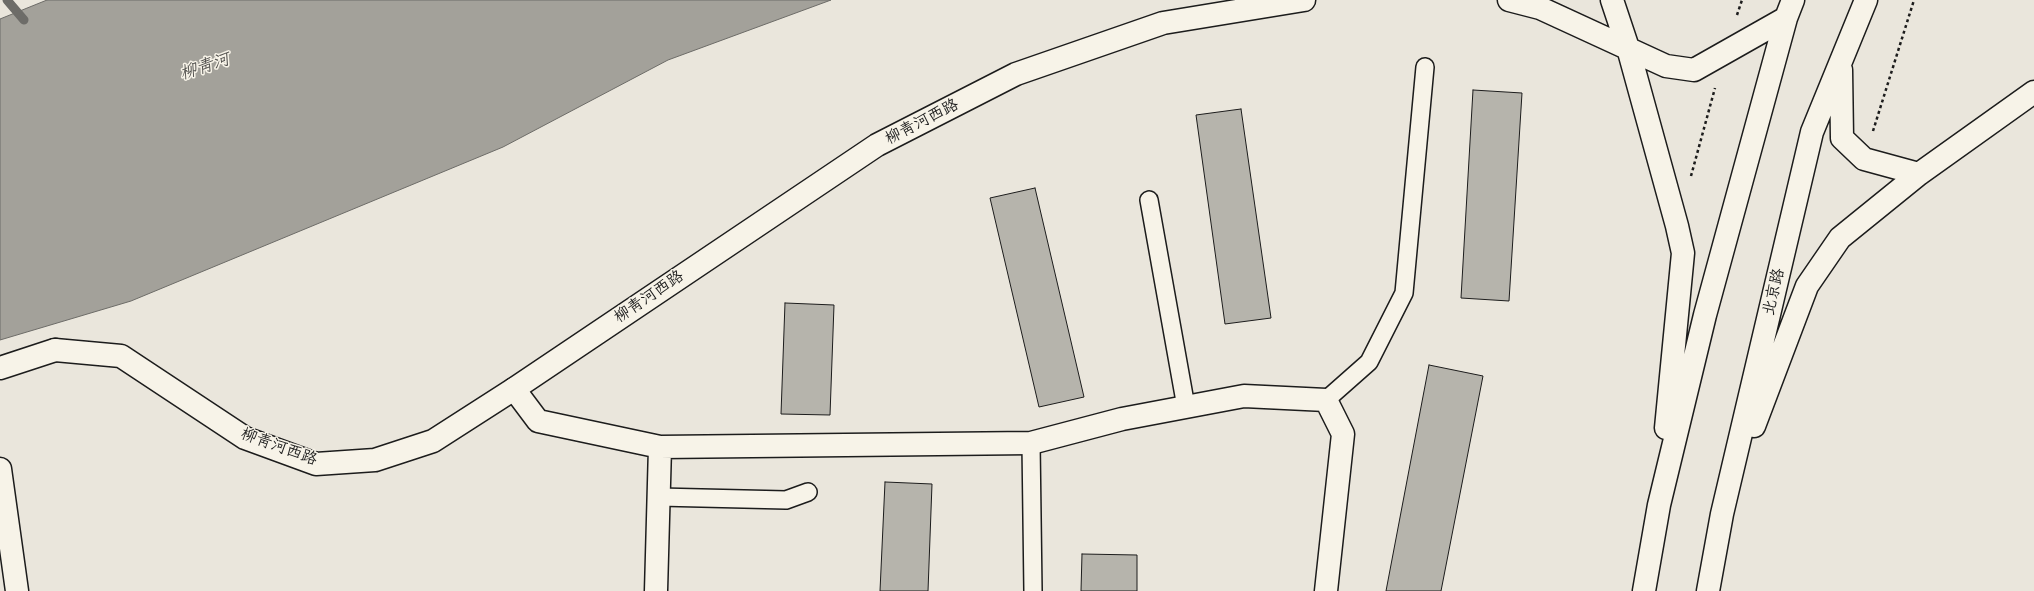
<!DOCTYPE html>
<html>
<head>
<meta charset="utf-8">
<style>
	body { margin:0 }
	canvas { display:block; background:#eae6dc }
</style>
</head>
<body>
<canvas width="2034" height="591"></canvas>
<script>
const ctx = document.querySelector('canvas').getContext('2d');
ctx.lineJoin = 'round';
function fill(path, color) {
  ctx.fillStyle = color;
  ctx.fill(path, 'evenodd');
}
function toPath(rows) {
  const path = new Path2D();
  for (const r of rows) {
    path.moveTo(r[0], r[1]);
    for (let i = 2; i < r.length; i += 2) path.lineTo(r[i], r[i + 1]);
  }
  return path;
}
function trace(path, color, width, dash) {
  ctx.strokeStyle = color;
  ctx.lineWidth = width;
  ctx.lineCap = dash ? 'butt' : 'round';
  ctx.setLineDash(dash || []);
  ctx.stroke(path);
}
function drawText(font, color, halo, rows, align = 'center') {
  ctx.font = font + ' Caveat,"LXGW WenKai TC",sans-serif';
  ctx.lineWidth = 3;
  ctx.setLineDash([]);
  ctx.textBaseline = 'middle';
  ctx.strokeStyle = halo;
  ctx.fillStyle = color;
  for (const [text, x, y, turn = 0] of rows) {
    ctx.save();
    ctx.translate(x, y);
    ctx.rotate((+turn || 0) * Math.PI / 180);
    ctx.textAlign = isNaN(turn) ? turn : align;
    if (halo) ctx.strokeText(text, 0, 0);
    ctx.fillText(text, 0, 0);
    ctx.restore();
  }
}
const water = toPath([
	[47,0,831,0,668,60,503,147,131,301,0,340,0,19,47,0]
]);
fill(water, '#a3a19a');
trace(water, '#6d6c68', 1);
trace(toPath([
	[7,0,24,20]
]), '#6d6c68', 9);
const building = toPath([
	[1473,90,1522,93,1509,301,1461,298,1473,90],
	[1241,109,1271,318,1225,324,1196,115,1241,109],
	[1035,188,1084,397,1039,407,990,198,1035,188],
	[785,303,834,305,830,415,781,414,785,303],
	[1429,365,1483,376,1441,591,1386,591,1429,365],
	[885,482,932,484,928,591,880,591,885,482],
	[1082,554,1137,555,1137,591,1081,591,1082,554]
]);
fill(building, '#b6b4ac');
trace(building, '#1c1c1c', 1);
const lane = toPath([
	[1149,200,1186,407],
	[1326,400,1369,362,1404,293,1425,67],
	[1031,443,1033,591],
	[659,497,786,500,808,492]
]);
const street = toPath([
	[0,368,55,350],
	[514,389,538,421,660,447,1031,443,1122,419,1244,396,1326,400,1343,434,1326,591],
	[656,591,660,447]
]);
const secondary = toPath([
	[55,350,121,356,245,438,316,464,375,460,433,441,514,389,877,145,1016,74,1163,23,1304,0],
	[0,469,17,591]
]);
const primary = toPath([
	[1509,0,1540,8,1666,66,1694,70,1786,18],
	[1612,0,1628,48,1677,226,1683,253,1666,428],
	[1841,70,1842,138,1864,159,1919,174],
	[1754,426,1807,286,1840,238,1919,174,2034,92],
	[1644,591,1659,505,1705,315,1786,18,1793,0],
	[1708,591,1722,514,1812,132,1866,0]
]);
trace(lane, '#1c1c1c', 20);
trace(street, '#1c1c1c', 25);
trace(secondary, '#1c1c1c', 25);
trace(primary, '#1c1c1c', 25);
trace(toPath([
	[1737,15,1742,0],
	[1873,131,1914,0],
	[1691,176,1715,88]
]), '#1c1c1c', 2.5, [3, 3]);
trace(lane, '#f7f3e8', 17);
trace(street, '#f7f3e8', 22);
trace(secondary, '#f7f3e8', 22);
trace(primary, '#f7f3e8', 22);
drawText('16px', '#1c1c1c', '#f7f3e8', [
	["柳青河西路",922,122,-27],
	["北京路",1774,292,-77],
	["柳青河西路",649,297,-34],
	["柳青河西路",279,447,20]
]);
drawText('italic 17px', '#52514e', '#f7f3e8', [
	["柳青河",205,67,-18]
]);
</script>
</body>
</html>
